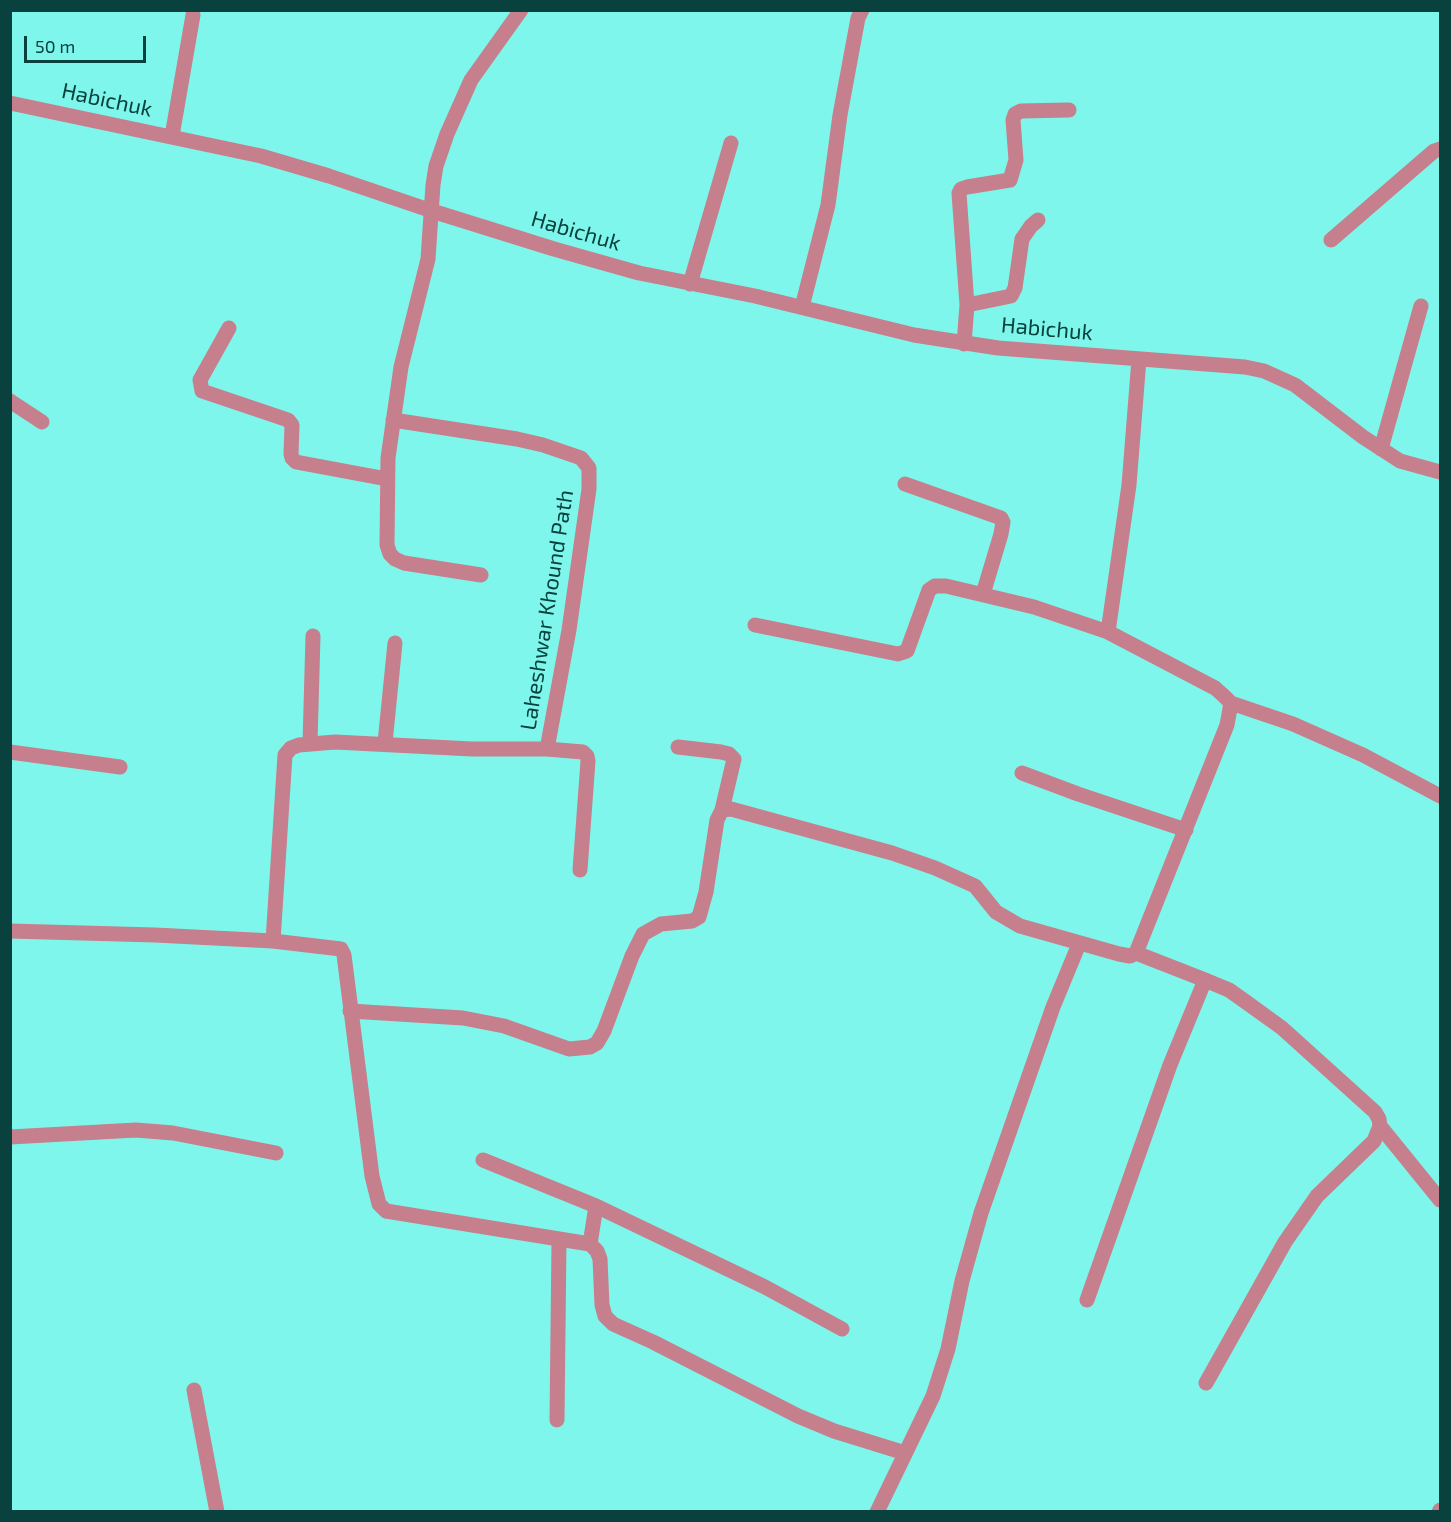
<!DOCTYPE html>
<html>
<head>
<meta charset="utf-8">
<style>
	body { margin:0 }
	#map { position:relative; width:1451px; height:1522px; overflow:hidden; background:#7ff6eb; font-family:"Exo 2",sans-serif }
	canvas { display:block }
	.frame { position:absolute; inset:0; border:12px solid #08413d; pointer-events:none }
	.scale { position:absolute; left:24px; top:36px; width:122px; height:27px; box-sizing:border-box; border:3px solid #08413d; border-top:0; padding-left:8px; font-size:18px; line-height:21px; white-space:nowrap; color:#08413d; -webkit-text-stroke:4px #7ff6eb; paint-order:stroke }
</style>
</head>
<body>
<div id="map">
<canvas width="1451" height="1522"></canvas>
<div class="frame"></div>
<div class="scale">50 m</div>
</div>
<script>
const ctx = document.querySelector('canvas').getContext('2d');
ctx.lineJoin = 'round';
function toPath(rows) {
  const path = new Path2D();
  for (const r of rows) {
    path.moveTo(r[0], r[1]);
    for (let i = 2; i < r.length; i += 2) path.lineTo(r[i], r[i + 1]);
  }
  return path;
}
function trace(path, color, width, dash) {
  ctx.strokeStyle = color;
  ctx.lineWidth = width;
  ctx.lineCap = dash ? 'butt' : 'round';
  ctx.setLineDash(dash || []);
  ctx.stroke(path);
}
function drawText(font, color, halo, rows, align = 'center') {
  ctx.font = font + ' "Exo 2",sans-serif';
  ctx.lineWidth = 6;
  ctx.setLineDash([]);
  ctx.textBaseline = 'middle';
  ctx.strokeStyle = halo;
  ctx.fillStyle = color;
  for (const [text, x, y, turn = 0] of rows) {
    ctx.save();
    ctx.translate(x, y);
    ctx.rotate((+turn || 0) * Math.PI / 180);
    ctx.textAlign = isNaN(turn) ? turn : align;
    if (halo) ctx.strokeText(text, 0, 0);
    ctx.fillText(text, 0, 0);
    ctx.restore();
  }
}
trace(toPath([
	[10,103,261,156,329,176,432,211,554,249,639,273,755,296,914,335,998,348,1245,367,1264,371,1295,385,1363,437,1400,461,1440,472],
	[172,136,193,15],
	[1331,240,1434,151,1440,149],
	[690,284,731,143],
	[967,305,1011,296,1015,288,1022,239,1031,226,1038,220],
	[802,307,828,205,840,115,858,18,862,10],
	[229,328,200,380,202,391,288,420,292,425,291,454,292,458,296,462,387,479],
	[964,344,967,305,959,193,961,189,967,187,1010,180,1016,160,1013,120,1015,114,1021,111,1069,110],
	[10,401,42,422],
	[393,420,517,439,543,445,581,458,589,468,589,489,569,630,547,749],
	[1381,449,1421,306],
	[905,484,1001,518,1003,522,1001,534,983,594],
	[481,575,404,563,395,559,390,554,387,545,388,458,401,367,428,259,433,185,436,166,447,134,471,80,521,10],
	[1108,632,1129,485,1139,359],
	[1231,703,1293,724,1363,755,1440,796],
	[310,743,313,636],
	[385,743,395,643],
	[678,747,721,752,729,754,734,759,722,810],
	[10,752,120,767],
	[1022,773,1078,794,1186,830],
	[10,931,155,935,273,941,341,949,344,955,372,1176,379,1204,386,1211,590,1244,597,1251,600,1259,602,1305,605,1316,613,1324,653,1342,798,1416,834,1431,905,1453],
	[273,941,285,755,291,748,299,745,335,742,472,749,547,749,583,752,587,756,588,761,580,870],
	[1136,953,1205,980,1229,990,1246,1002,1282,1028,1375,1112,1379,1119,1380,1126,1374,1141,1317,1196,1285,1242,1206,1383],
	[350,1011,463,1018,504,1026,569,1049,590,1047,597,1043,604,1031,632,956,643,934,661,924,692,921,699,917,706,892,717,820,722,810,731,809,892,853,935,868,975,886,996,912,1020,926,1119,954,1130,956,1136,953,1227,725,1231,703,1224,696,1215,688,1108,632,1034,607,946,586,935,586,929,590,907,651,898,654,755,625],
	[1380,1126,1440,1200],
	[10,1137,136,1130,173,1133,276,1153],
	[483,1160,596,1206,590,1244],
	[596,1206,765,1287,842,1329],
	[1087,1300,1170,1065,1205,980],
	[194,1390,217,1512],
	[557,1420,559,1240],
	[877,1512,933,1396,948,1349,962,1281,981,1213,1053,1007,1079,944],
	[1439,1512,1440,1510]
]), '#c67f8c', 15);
drawText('22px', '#08413d', '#7ff6eb', [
	["Habichuk",107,100,12],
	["Habichuk",576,231,16],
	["Habichuk",1047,329,5],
	["Laheshwar Khound Path",547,610,-81]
]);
</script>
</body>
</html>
